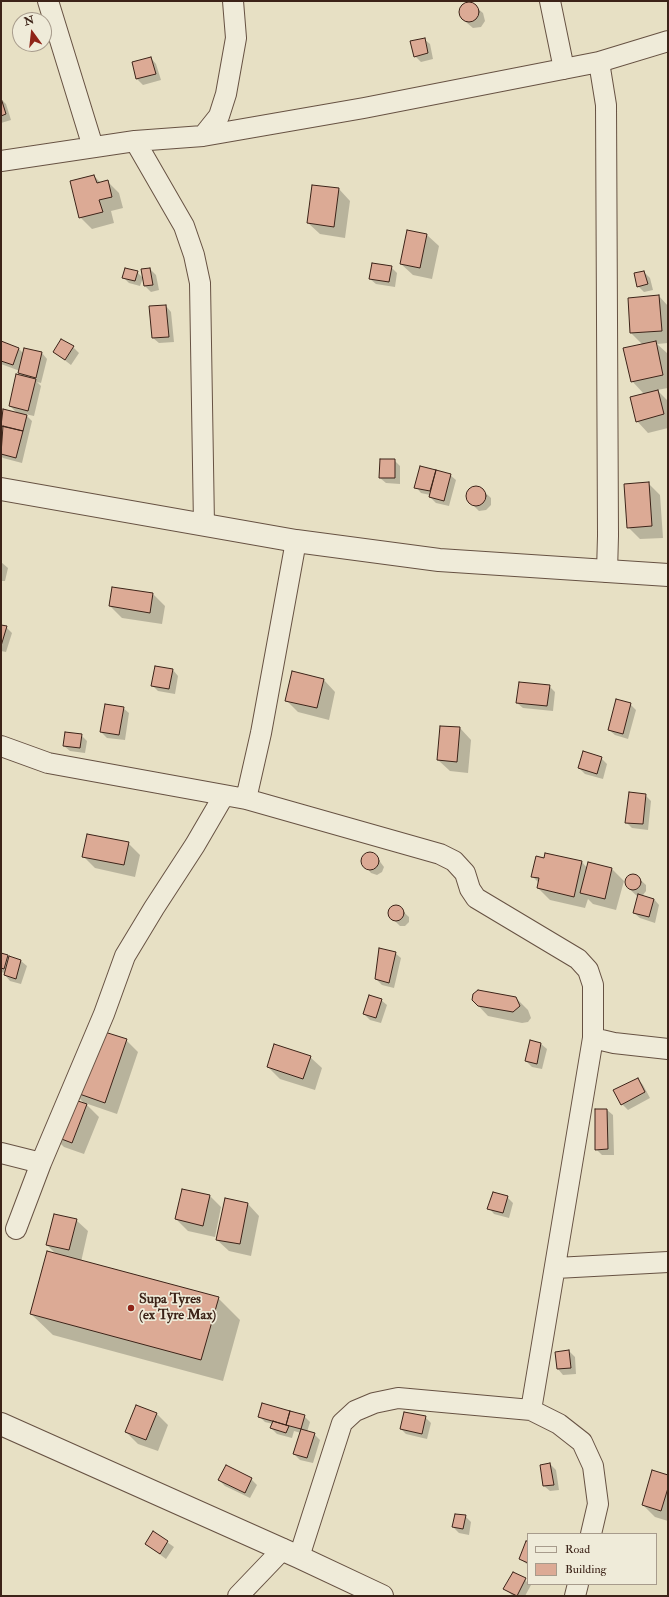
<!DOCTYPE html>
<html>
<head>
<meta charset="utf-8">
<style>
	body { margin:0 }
	#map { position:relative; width:669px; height:1597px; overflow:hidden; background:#e7e0c4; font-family:"IM FELL Double Pica",serif }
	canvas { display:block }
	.frame { position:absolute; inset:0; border:2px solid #3c2318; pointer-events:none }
	.legend { position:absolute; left:527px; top:1533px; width:130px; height:52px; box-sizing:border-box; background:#efebd9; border:1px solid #a79b8c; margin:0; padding:5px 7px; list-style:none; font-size:12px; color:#3c2318 }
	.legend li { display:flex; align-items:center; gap:8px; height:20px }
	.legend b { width:20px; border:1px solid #a79b8c }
	.north { position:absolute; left:12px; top:12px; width:40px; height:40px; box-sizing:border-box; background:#efebd9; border:1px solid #a79b8c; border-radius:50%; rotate:345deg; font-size:11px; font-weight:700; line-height:16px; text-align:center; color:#3c2318 }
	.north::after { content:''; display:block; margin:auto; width:14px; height:18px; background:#8f2418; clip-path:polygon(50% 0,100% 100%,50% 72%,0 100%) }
</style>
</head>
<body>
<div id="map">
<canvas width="669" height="1597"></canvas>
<div class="frame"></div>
<ul class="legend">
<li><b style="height:5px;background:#efebd9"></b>Road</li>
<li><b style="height:11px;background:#dcaa95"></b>Building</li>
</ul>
<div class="north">N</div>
</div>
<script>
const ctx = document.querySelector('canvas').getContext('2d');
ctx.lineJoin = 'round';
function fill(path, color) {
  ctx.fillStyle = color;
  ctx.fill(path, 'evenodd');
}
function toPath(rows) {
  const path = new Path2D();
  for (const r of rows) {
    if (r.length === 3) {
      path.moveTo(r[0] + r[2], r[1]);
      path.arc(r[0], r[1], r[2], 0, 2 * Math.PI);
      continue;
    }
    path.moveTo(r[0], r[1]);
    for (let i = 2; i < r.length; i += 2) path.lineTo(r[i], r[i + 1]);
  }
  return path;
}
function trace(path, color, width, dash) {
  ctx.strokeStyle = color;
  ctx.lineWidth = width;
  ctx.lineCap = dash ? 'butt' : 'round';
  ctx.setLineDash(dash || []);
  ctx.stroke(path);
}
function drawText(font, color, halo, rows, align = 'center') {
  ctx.font = font + ' "IM FELL Double Pica",serif';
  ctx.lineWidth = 3.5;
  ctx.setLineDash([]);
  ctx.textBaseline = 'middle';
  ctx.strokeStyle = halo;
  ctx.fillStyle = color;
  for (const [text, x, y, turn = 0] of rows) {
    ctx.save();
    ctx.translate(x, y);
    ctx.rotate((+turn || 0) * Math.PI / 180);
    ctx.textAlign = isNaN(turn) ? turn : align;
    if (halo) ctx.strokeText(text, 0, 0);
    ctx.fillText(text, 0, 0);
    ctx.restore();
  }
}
fill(toPath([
	[471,3,483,13,485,21,481,27,473,28,461,18,460,10,464,4],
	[424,39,430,44,433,59,421,62,415,56],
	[151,58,156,64,161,80,143,85,137,79,133,63],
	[1,99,6,104,11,120,1,123],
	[94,176,101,183,107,181,119,193,123,208,111,211,114,223,92,229,80,217],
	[339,189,350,201,345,238,320,234,308,223],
	[408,231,427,235,439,246,432,279,413,275,401,264],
	[391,267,397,273,395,287,376,284,370,279],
	[150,269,156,275,159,290,151,292,145,286],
	[137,272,143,278,140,286,129,283,123,277],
	[644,272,650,278,653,290,644,292,638,286],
	[659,296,668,306,668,343,657,344,667,353,668,358,668,388,657,390,668,401,668,428,648,433,637,421,644,394,632,381,643,345,631,333],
	[166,306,171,312,174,342,159,343,153,338],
	[1,342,19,349,24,354,42,353,47,359,41,383,37,382,41,386,34,416,25,414,32,421,22,463,3,458,1,456,1,439,3,429,1,426,1,421,4,410,17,413,10,406,23,377,19,373,20,371,1,364],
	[73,347,79,353,71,365,54,352],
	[394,460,400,466,400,484,386,483,380,478],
	[420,467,450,475,456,480,449,506,436,503,430,497,430,495,421,493,416,487],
	[648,483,660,495,663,538,640,539,628,527],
	[479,487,491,498,491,505,486,510,479,511,468,500,468,493,472,488],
	[1,562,8,568,5,581,1,581],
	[113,588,153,594,165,606,162,624,122,618,110,606],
	[1,626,6,627,12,633,6,652,1,651],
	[173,670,178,676,175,694,158,691,152,685],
	[324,680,335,692,329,720,298,712,286,700],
	[549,686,555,692,553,711,523,708,517,703],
	[630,704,636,710,628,739,615,735,609,730],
	[123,708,129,713,125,740,107,738,101,732],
	[460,728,471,740,468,773,450,771,438,760],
	[81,735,87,741,85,753,70,751,64,746],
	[601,758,607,764,603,779,585,774,579,768],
	[645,795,651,801,648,830,632,828,626,822],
	[128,843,140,855,135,877,95,868,83,856],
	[370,853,375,855,384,867,382,872,377,875,371,873,362,862,364,856],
	[545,859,582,862,587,868,612,869,624,881,616,910,593,904,588,899,585,908,550,900,538,888,539,883,532,876],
	[635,875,646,885,646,891,643,895,637,896,626,886,626,880,629,876],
	[654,899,659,905,655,923,640,918,634,913],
	[393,907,398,907,409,917,409,922,405,926,400,926,390,916,389,911],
	[395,953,401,958,394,988,382,985,376,979],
	[1,954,21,961,27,966,21,984,10,981,5,975,5,973,1,972],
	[516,998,528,1010,531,1018,528,1022,522,1023,488,1016,473,1000],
	[381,1000,387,1005,381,1023,370,1020,364,1014],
	[126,1040,138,1052,117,1114,85,1103,99,1117,84,1154,64,1147,52,1135,85,1104,72,1091],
	[531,1041,541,1044,547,1049,542,1069,532,1067,526,1061],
	[310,1057,322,1068,315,1090,280,1079,268,1067],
	[638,1079,643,1085,650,1098,628,1110,622,1104],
	[607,1110,613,1115,614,1155,602,1155,596,1149],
	[210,1196,221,1207,215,1237,188,1231,176,1219],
	[507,1197,513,1203,509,1218,494,1214,489,1208],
	[248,1204,259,1216,251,1256,229,1251,217,1240],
	[76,1220,88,1231,81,1262,218,1298,240,1320,223,1381,53,1335,31,1314,58,1256,47,1245],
	[569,1351,575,1357,576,1374,563,1375,558,1369],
	[156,1413,168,1425,158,1451,138,1444,126,1432],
	[259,1416,304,1416,310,1422,307,1432,314,1434,320,1440,313,1463,300,1460,294,1454,301,1433,294,1431,292,1438,277,1434,271,1428,273,1424,265,1422],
	[425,1417,431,1423,427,1439,406,1434,401,1429],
	[550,1464,556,1470,559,1490,550,1491,544,1486],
	[668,1476,668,1521,655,1517,643,1505],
	[251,1479,257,1485,250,1498,225,1486,219,1480],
	[465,1516,471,1522,469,1535,459,1533,453,1527],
	[153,1532,174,1547,166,1559,146,1544],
	[528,1542,528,1565,520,1559],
	[525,1579,528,1584,531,1585,525,1596,513,1596,505,1589]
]), '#0003');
const building = toPath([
	[469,12,10],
	[425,38,428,53,414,57,410,41,425,38],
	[151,57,156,74,136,79,132,62,151,57],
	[1,98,6,114,1,116,1,98],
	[94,175,97,183,108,180,112,197,99,200,103,212,79,218,70,181,94,175],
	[312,185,339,188,334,227,307,223,312,185],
	[407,230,427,234,420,268,400,264,407,230],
	[372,263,392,266,389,282,369,279,372,263],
	[125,268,138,271,135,281,122,278,125,268],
	[150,268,153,285,144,286,141,269,150,268],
	[644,271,648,284,637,287,634,273,644,271],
	[659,295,662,331,630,333,628,298,659,295],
	[166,305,169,337,152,338,149,306,166,305],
	[61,339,74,346,65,360,53,352,61,339],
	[1,341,19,348,13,365,1,361,1,341],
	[656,341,663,375,631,382,623,348,656,341],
	[24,348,42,352,36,378,18,373,24,348],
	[16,374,36,379,28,411,9,406,16,374],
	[658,390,664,414,636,422,630,397,658,390],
	[3,409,27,415,23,431,1,426,3,409],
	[3,426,23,431,16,458,1,454,3,426],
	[380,459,395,459,395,478,379,478,380,459],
	[420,466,436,470,430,491,414,488,420,466],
	[436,470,451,474,444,501,429,497,436,470],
	[649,482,652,526,627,528,624,484,649,482],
	[476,496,10],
	[112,587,153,593,150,613,109,606,112,587],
	[1,625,7,626,1,646,1,625],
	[155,666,173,669,169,689,151,686,155,666],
	[292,671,324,679,317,708,285,701,292,671],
	[519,682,550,685,547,706,516,703,519,682],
	[616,699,631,703,623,734,608,730,616,699],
	[105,704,124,707,119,735,100,732,105,704],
	[440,726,460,727,457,762,437,760,440,726],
	[65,732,82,734,80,748,63,746,65,732],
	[583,751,602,757,597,774,578,768,583,751],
	[629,792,646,794,643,824,625,823,629,792],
	[87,834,129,842,124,865,82,857,87,834],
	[370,861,9],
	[545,853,582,861,574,897,537,888,539,878,531,877,536,856,544,858,545,853],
	[588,862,612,868,605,899,580,893,588,862],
	[633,882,8],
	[638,894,654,899,649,917,633,913,638,894],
	[396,913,8],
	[379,948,396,952,389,983,375,979,379,948],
	[1,953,8,955,4,969,1,968,1,953],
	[9,956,21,960,16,979,4,975,9,956],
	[478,990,516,997,520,1006,513,1012,478,1006,472,1000,473,994,478,990],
	[369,995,382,999,376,1018,363,1014,369,995],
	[92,1028,127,1039,105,1103,71,1091,92,1028],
	[530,1040,541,1043,537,1064,525,1061,530,1040],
	[274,1044,311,1056,303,1079,267,1067,274,1044],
	[638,1078,645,1092,621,1105,613,1090,638,1078],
	[66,1097,87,1104,72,1143,51,1135,66,1097],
	[595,1109,607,1109,608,1149,595,1150,595,1109],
	[182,1189,210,1195,203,1226,175,1219,182,1189],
	[493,1192,508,1196,503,1213,487,1209,493,1192],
	[225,1198,248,1203,240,1244,216,1240,225,1198],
	[54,1214,77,1219,69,1250,46,1245,54,1214],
	[47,1251,219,1297,201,1360,30,1314,47,1251],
	[569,1350,571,1368,557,1369,555,1352,569,1350],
	[262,1403,290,1411,286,1425,258,1417,262,1403],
	[136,1405,157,1413,146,1440,125,1432,136,1405],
	[290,1411,305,1415,301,1429,286,1425,290,1411],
	[404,1412,426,1416,422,1434,400,1429,404,1412],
	[273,1421,289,1426,286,1433,270,1428,273,1421],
	[301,1429,315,1433,307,1458,293,1454,301,1429],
	[550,1463,554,1485,543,1486,540,1465,550,1463],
	[226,1465,252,1478,245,1493,218,1480,226,1465],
	[652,1470,668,1475,668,1488,661,1511,642,1505,652,1470],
	[455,1514,466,1515,463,1529,452,1527,455,1514],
	[153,1531,168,1541,160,1554,145,1544,153,1531],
	[526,1541,528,1541,528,1563,519,1559,526,1541],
	[513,1572,526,1578,517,1596,503,1589,513,1572]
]);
fill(building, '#dcaa95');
trace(building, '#3c2318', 1);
const minor = toPath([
	[48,1,93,147],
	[550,1,564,69],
	[599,62,606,105,608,536,607,572],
	[203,136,219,116,226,94,236,38,233,1],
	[135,141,184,226,194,255,200,283,204,525],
	[1,161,135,141,203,136,364,108,599,62,668,41],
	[1,746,48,763,246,799,440,854,454,861,465,873,470,889,476,898,578,959,588,970,593,985,593,1038,531,1410,398,1398,374,1403,355,1411,342,1423,299,1557],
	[246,799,261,733,296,541],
	[593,1038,614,1043,668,1049],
	[1,1153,41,1163],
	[16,1229,41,1163,104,1014,125,956,154,908,195,845,223,797],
	[556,1268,668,1262],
	[531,1410,559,1424,582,1442,593,1466,598,1504,591,1534],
	[238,1596,283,1549],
	[575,1596,578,1584]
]);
const tertiary = toPath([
	[1,489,296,541,439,560,668,575],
	[1,1424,299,1557,382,1596]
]);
trace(minor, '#675243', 22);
trace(tertiary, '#675243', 24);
trace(minor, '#efebd9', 20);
trace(tertiary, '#efebd9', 22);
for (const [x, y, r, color] of [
	[131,1308,4,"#8f2418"]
]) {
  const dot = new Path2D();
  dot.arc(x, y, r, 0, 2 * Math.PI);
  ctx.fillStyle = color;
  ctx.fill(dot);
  trace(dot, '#efebd9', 1.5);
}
drawText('bold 14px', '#3c2318', '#efebd9', [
	["Supa Tyres",139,1300],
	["(ex Tyre Max)",139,1316]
], 'left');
</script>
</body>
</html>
